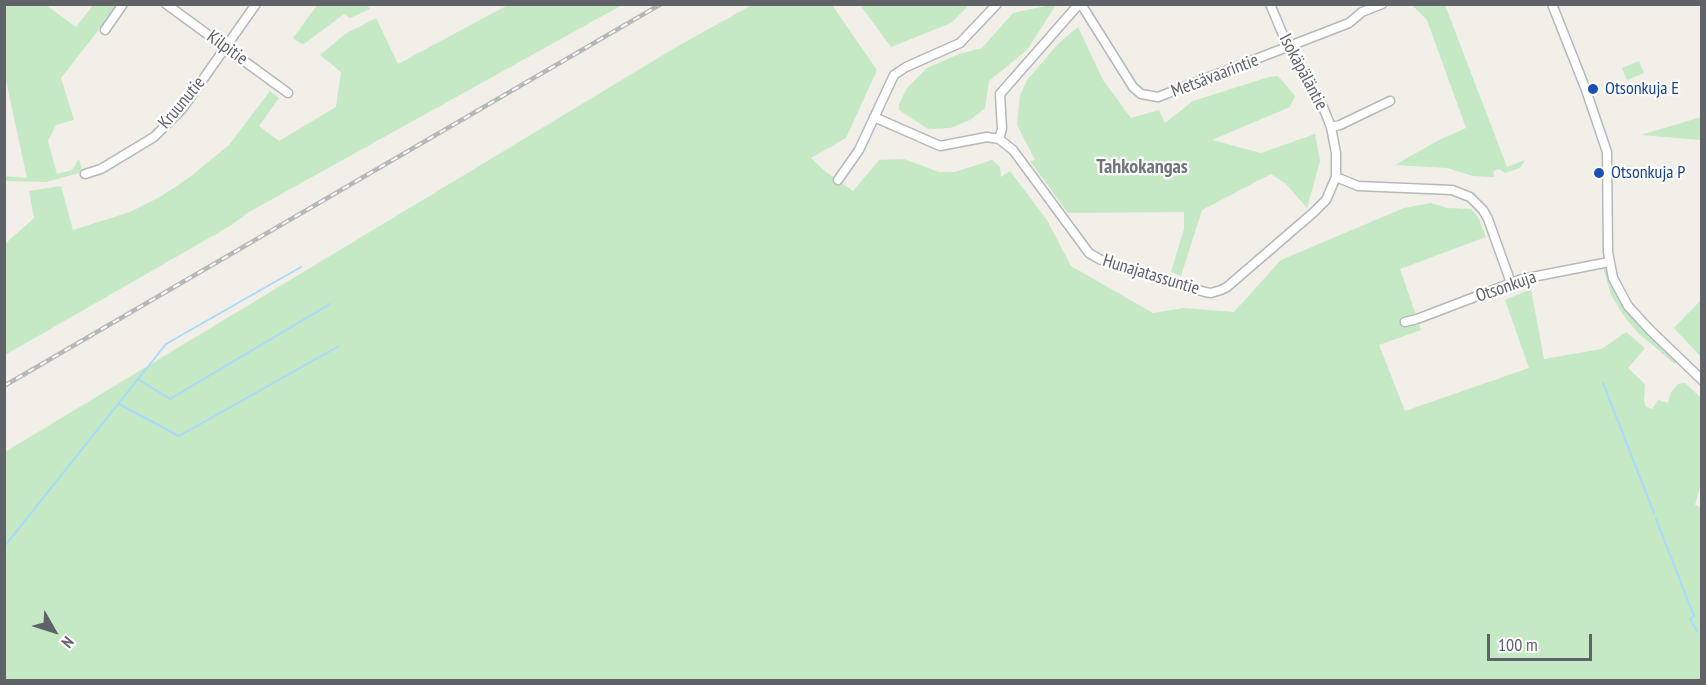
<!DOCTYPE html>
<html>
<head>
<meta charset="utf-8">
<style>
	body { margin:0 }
	#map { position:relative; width:1706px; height:685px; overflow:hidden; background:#f1efe8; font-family:"PT Sans Narrow",sans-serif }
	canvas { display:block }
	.frame { position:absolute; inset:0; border:6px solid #5f6368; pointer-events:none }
	.north { position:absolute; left:24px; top:601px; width:60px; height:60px; -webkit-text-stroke:4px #fff; paint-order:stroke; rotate:129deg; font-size:16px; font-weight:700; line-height:24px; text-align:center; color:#5f6368 }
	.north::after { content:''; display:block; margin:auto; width:21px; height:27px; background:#5f6368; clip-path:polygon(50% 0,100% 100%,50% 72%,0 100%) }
	.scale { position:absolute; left:1487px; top:634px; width:105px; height:27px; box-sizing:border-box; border:3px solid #5f6368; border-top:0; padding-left:8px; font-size:18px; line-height:21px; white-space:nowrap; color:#5f6368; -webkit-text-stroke:4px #fff; paint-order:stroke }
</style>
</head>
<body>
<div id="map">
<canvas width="1706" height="685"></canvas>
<div class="frame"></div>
<div class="north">N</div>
<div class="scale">100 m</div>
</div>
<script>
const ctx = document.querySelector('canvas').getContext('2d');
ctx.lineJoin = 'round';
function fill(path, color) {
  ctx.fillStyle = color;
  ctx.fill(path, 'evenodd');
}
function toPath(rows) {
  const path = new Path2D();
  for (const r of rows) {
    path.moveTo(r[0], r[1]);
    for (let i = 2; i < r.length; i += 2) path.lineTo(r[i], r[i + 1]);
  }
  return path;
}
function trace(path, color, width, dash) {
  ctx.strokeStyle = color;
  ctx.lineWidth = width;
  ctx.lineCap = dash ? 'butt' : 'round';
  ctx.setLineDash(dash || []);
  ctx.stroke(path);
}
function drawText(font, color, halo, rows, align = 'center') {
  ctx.font = font + ' "PT Sans Narrow",sans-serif';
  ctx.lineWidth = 4.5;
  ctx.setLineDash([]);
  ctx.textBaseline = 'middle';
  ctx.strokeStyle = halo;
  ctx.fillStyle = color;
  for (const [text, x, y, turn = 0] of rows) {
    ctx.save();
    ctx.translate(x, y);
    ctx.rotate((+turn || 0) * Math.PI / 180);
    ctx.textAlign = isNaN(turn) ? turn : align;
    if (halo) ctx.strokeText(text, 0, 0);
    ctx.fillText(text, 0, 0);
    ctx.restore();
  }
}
fill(toPath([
	[318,4,367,5,370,9,350,18,344,14,304,44,300,43,293,38],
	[1417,4,1445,5,1507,167,1525,160,1520,168,1505,173,1499,169,1496,170,1493,172,1494,177,1473,176,1447,168,1395,165,1439,140,1466,128,1427,20,1413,6],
	[5,5,46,5,76,27,93,5,118,5,61,78,74,120,56,125,48,141,57,174,72,170,79,159,82,170,79,173,46,182,5,181,4,176,27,178,5,76],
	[508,5,622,5,249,212,230,226,5,355,5,244,34,218,29,191,61,186,73,230,130,212,160,197,190,177,229,145,270,91,279,98,259,126,279,141,336,107,341,72,320,55,345,34,376,18,398,64],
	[752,5,832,5,877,70,846,138,811,158,826,172,853,191,879,160,904,159,939,172,955,172,992,160,1000,167,1001,177,1010,171,1047,220,1071,266,1153,313,1183,308,1234,312,1281,260,1404,208,1431,203,1448,208,1471,209,1478,217,1486,237,1400,269,1421,330,1379,345,1405,411,1529,368,1505,300,1531,289,1544,359,1602,349,1626,332,1645,348,1628,368,1645,384,1644,401,1646,407,1652,409,1658,400,1668,403,1671,392,1678,384,1685,383,1701,398,1701,483,1695,505,1702,508,1701,680,5,680,5,452,678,46],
	[860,5,969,5,951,23,891,47],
	[1050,5,1056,5,1027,50,989,81,985,108,970,120,950,128,928,129,899,110,899,104,907,88,927,68,959,54,982,48,1013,13],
	[1078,27,1103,80,1131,118,1159,110,1165,123,1193,101,1269,77,1278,76,1295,96,1290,107,1212,140,1261,153,1315,134,1320,161,1307,208,1286,184,1271,174,1202,210,1181,276,1171,272,1184,229,1184,212,1068,213,1030,161,1035,160,1017,125,1020,96,1027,80,1059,43],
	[1639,61,1644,73,1627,80,1622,68],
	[1701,117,1701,140,1641,135],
	[1603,267,1607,270,1617,295,1625,308,1676,360,1675,364,1638,333,1627,320,1611,295],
	[1701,300,1701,357,1674,328]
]), '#c5e8c5');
trace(toPath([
	[138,379,170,399,330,304],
	[1603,383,1654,513],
	[119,404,179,436,339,346],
	[1656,519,1694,616,1690,619,1697,631],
	[4,547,166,344,301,267]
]), '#aadaff', 2);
const minor = toPath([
	[166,4,288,93],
	[1081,4,1133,87,1141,94,1158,97,1349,23,1362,12,1382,4],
	[1552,4,1586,90,1607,152,1608,252,1613,278,1628,306,1649,329,1702,380],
	[105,30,123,4],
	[874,117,940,146,987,137,999,139,1013,150,1089,253,1101,260,1205,292,1211,293,1221,290,1227,287,1314,212,1326,200,1336,177,1336,153,1331,127,1323,107,1288,47,1270,4],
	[1331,127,1340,125,1390,101],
	[999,139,1002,129,1000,94,1079,4],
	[85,174,101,169,154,137,182,109,256,4],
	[1336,177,1358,186,1452,190,1470,197,1483,210,1488,219,1511,283],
	[838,180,859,150,894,75,906,67,960,43,997,4],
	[1405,322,1417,319,1522,279,1609,262]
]);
trace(minor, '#b5b8bc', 11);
trace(minor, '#fff', 8);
const rail = toPath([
	[4,386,661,4]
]);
trace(rail, '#b6b7b8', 4.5);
trace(rail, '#fff', 2, [7]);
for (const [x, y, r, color] of [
	[1593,89,6,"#1a4fb4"],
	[1599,173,6,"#1a4fb4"]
]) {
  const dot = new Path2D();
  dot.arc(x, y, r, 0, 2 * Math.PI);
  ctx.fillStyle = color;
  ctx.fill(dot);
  trace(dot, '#fff', 2);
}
drawText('18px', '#5f6368', '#fff', [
	["Kilpitie",227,48,36],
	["Isokäpäläntie",1303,72,62],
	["Metsävaarintie",1215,76,-21],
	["Kruunutie",182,103,-50],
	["Hunajatassuntie",1151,275,17],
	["Otsonkuja",1506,287,-19]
]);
drawText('18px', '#164399', '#fff', [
	["Otsonkuja E",1605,89],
	["Otsonkuja P",1611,173]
], 'left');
drawText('bold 20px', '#70757a', '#fff', [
	["Tahkokangas",1142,167]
]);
</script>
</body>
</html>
